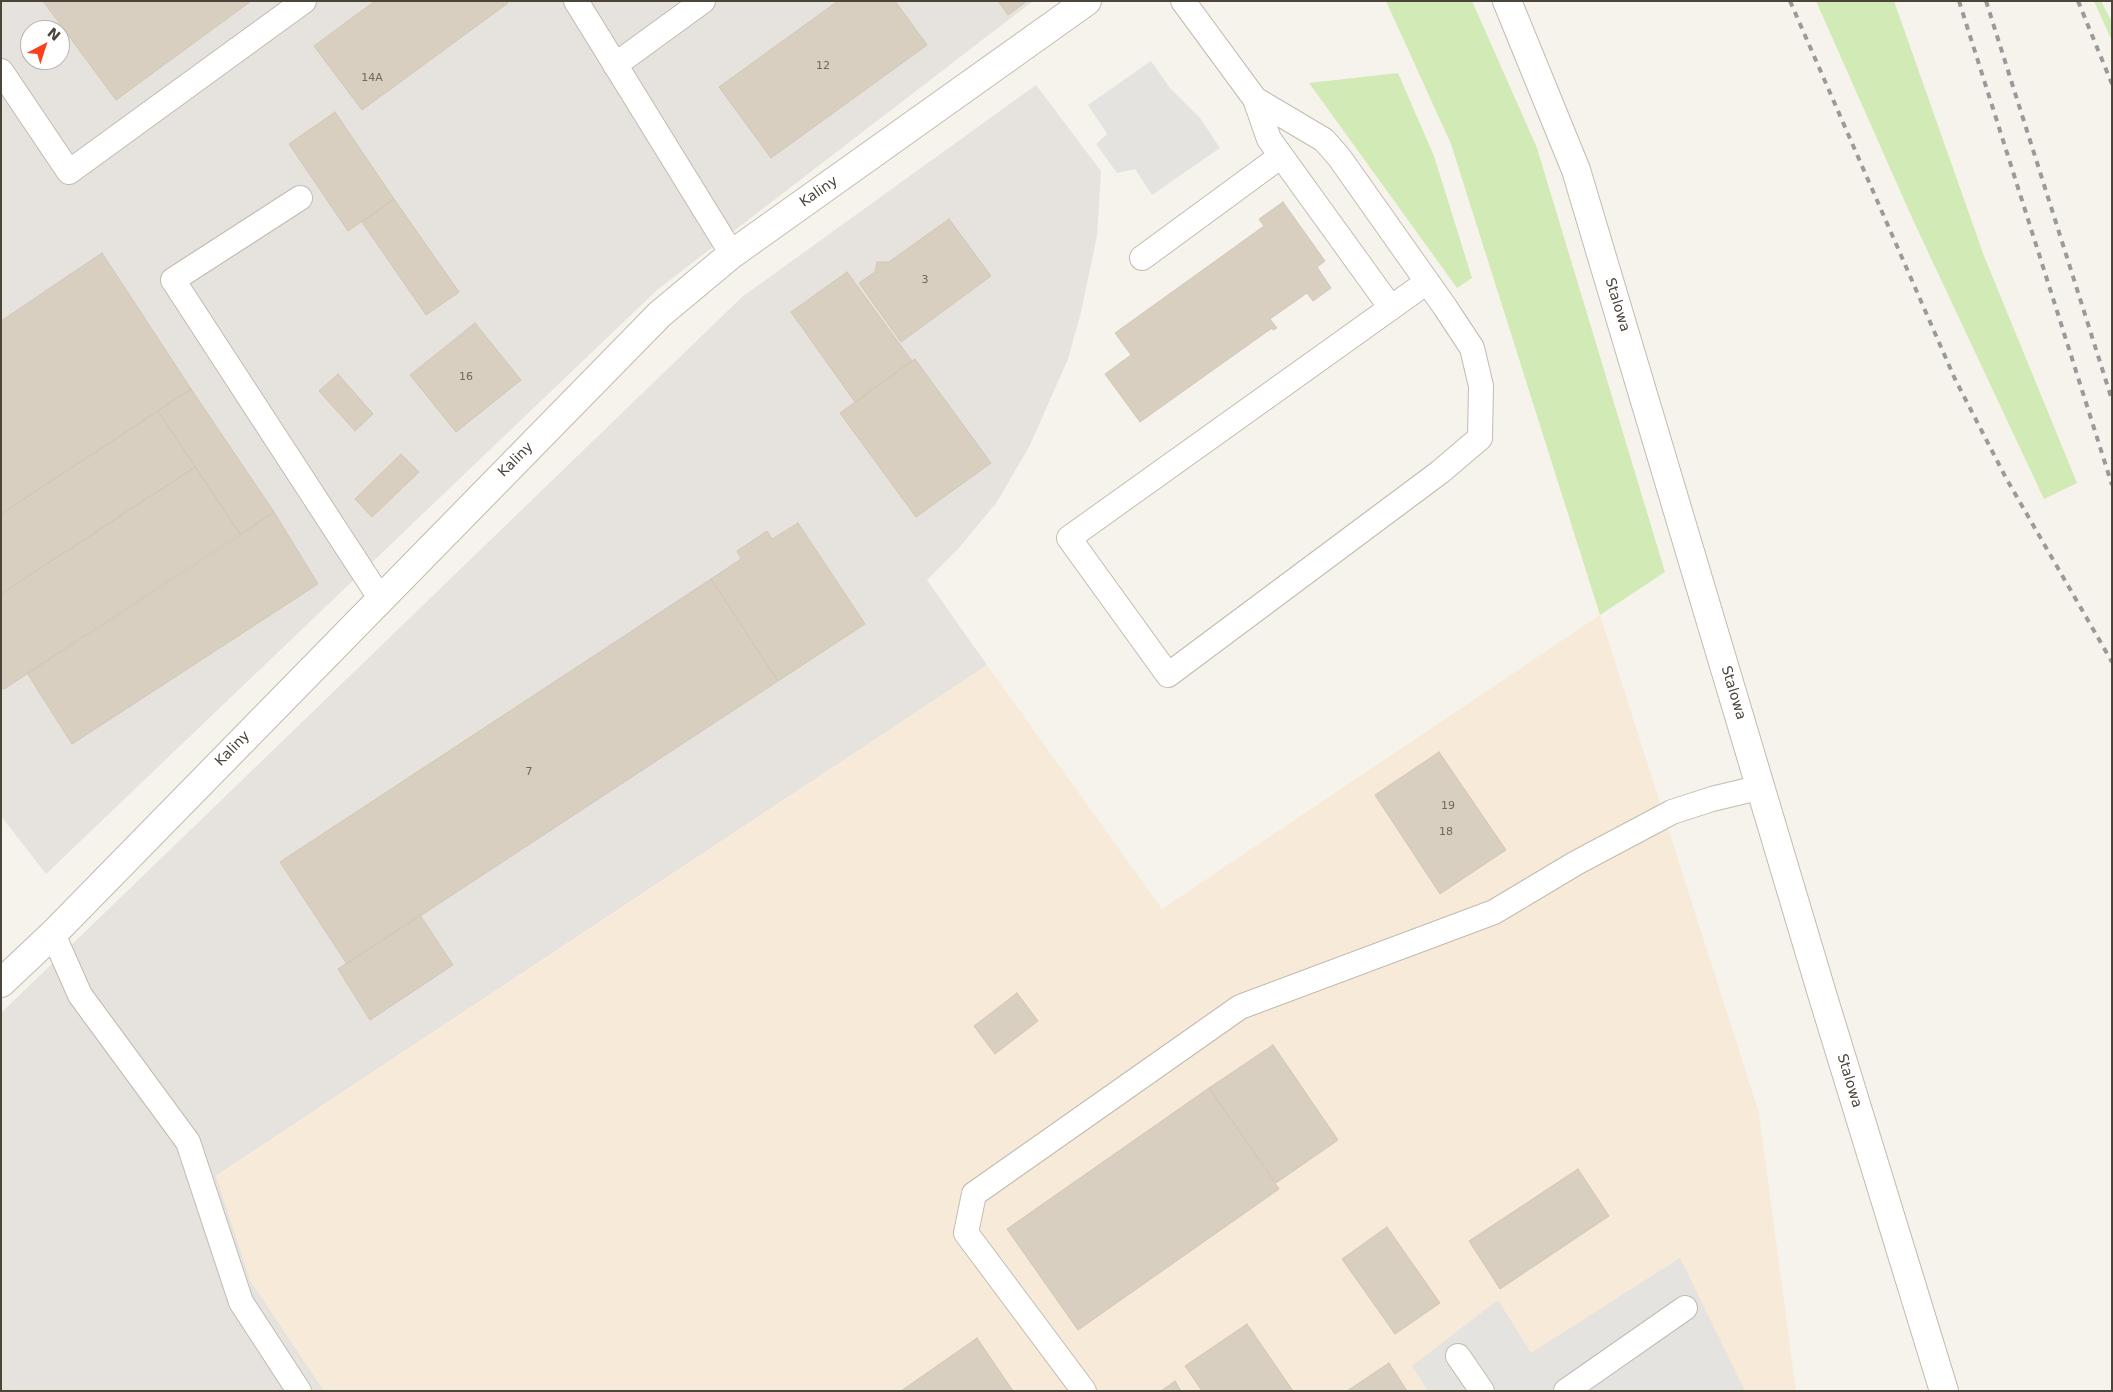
<!DOCTYPE html>
<html>
<head>
<meta charset="utf-8">
<style>
	body { margin:0 }
	#map { position:relative; width:2113px; height:1392px; overflow:hidden; background:#f6f3ec; font-family:"DejaVu Sans",sans-serif }
	canvas { display:block }
	.frame { position:absolute; inset:0; border:2px solid #4b4439; pointer-events:none }
	.north { position:absolute; left:20px; top:20px; width:50px; height:50px; box-sizing:border-box; background:#fff; border:1px solid #b7b4b0; border-radius:50%; rotate:40deg; font-size:14px; font-weight:700; line-height:20px; text-align:center; color:#4b4439 }
	.north::after { content:''; display:block; margin:auto; width:18px; height:22px; background:#fc3f1d; clip-path:polygon(50% 0,100% 100%,50% 72%,0 100%) }
</style>
</head>
<body>
<div id="map">
<canvas width="2113" height="1392"></canvas>
<div class="frame"></div>
<div class="north">N</div>
</div>
<script>
const ctx = document.querySelector('canvas').getContext('2d');
ctx.lineJoin = 'round';
function fill(path, color) {
  ctx.fillStyle = color;
  ctx.fill(path, 'evenodd');
}
function toPath(rows) {
  const path = new Path2D();
  for (const r of rows) {
    path.moveTo(r[0], r[1]);
    for (let i = 2; i < r.length; i += 2) path.lineTo(r[i], r[i + 1]);
  }
  return path;
}
function trace(path, color, width, dash) {
  ctx.strokeStyle = color;
  ctx.lineWidth = width;
  ctx.lineCap = dash ? 'butt' : 'round';
  ctx.setLineDash(dash || []);
  ctx.stroke(path);
}
function drawText(font, color, halo, rows, align = 'center') {
  ctx.font = font + ' "DejaVu Sans",sans-serif';
  ctx.lineWidth = 4.5;
  ctx.setLineDash([]);
  ctx.textBaseline = 'middle';
  ctx.strokeStyle = halo;
  ctx.fillStyle = color;
  for (const [text, x, y, turn = 0] of rows) {
    ctx.save();
    ctx.translate(x, y);
    ctx.rotate((+turn || 0) * Math.PI / 180);
    ctx.textAlign = isNaN(turn) ? turn : align;
    if (halo) ctx.strokeText(text, 0, 0);
    ctx.fillText(text, 0, 0);
    ctx.restore();
  }
}
fill(toPath([
	[1600,615,1759,1113,1796,1391,324,1391,250,1280,216,1177,987,665,1162,909]
]), '#f7ead8');
fill(toPath([
	[1,1,1033,1,657,290,46,874,1,816],
	[30,30,60,30,60,60,30,60],
	[1036,85,1101,171,1097,236,1081,312,1068,359,1030,445,997,502,958,549,927,580,987,665,216,1176,250,1280,324,1391,1,1391,1,1013,742,297]
]), '#e6e2dd');
fill(toPath([
	[1386,1,1472,1,1537,148,1665,572,1600,615,1451,144],
	[1816,1,1894,1,1984,256,2077,483,2044,499,1913,220],
	[2094,1,2101,1,2112,22,2112,41],
	[1398,73,1434,156,1472,278,1457,288,1309,83]
]), '#d2eab5');
fill(toPath([
	[1151,61,1170,88,1200,118,1220,148,1152,195,1135,169,1117,173,1096,144,1107,134,1088,105],
	[1680,1258,1745,1391,1428,1391,1412,1366,1498,1300,1531,1353]
]), '#e5e3e0');
const building = toPath([
	[43,1,251,1,116,100,43,1],
	[375,1,507,1,508,3,362,110,314,46,375,1],
	[838,1,895,1,927,45,771,158,719,87,838,1],
	[998,1,1027,1,1008,15,998,1],
	[335,112,394,199,348,231,289,144,335,112],
	[394,199,459,292,426,315,362,222,394,199],
	[1283,202,1325,261,1317,267,1331,288,1313,301,1307,293,1270,319,1277,328,1273,330,1272,328,1140,422,1105,374,1131,355,1115,333,1264,226,1259,219,1283,202],
	[949,219,991,276,901,342,859,283,875,272,877,262,889,262,949,219],
	[102,253,191,389,1,514,1,321,102,253],
	[847,272,912,361,855,402,791,312,847,272],
	[475,323,521,380,456,432,410,375,475,323],
	[915,359,991,463,916,517,840,413,915,359],
	[338,374,373,414,355,431,319,391,338,374],
	[191,389,274,512,241,535,158,411,191,389],
	[158,411,195,467,1,594,1,514,158,411],
	[401,454,419,472,372,517,355,499,401,454],
	[195,467,241,535,4,689,1,688,1,594,195,467],
	[274,512,318,584,72,744,27,673,274,512],
	[798,523,865,624,778,681,711,579,741,559,737,551,767,531,772,539,798,523],
	[711,579,778,681,347,964,280,862,711,579],
	[1439,752,1506,850,1440,894,1375,795,1439,752],
	[420,915,453,965,370,1020,338,969,420,915],
	[1017,993,1038,1021,995,1054,974,1026,1017,993],
	[1273,1045,1338,1140,1276,1183,1209,1088,1273,1045],
	[1209,1088,1279,1189,1078,1330,1007,1229,1209,1088],
	[1578,1169,1609,1216,1500,1289,1469,1241,1578,1169],
	[1387,1227,1440,1303,1395,1334,1342,1259,1387,1227],
	[1247,1324,1293,1391,1202,1391,1185,1366,1247,1324],
	[977,1338,1013,1391,901,1391,977,1338],
	[1389,1363,1407,1391,1347,1391,1389,1363],
	[1175,1381,1181,1391,1161,1391,1175,1381]
]);
fill(building, '#d8cfc1');
trace(building, '#d3c7b4', 1);
const lane = toPath([
	[576,1,732,254],
	[1183,1,1255,99,1324,140,1339,157,1445,307,1472,348,1481,386,1480,438,1440,472,1168,675,1069,538,1427,282],
	[615,65,703,1],
	[1,71,69,172,304,1],
	[1255,99,1269,139,1391,308],
	[300,198,173,280,380,598],
	[1142,258,1281,156],
	[53,934,80,995,188,1142,241,1302,299,1391],
	[1458,1356,1482,1391],
	[1084,1391,966,1233,974,1194,1240,1007,1494,912,1576,863,1672,812,1712,799,1762,787],
	[1566,1391,1685,1308]
]);
const street = toPath([
	[1507,1,1576,170,1823,997,1944,1391],
	[1,983,53,934,660,314,732,254,1087,1]
]);
trace(lane, '#c2bbae', 26);
trace(street, '#c2bbae', 30);
trace(lane, '#fff', 24);
trace(street, '#fff', 28);
trace(toPath([
	[1790,1,1955,379,2006,478,2112,662],
	[1959,1,2112,485],
	[1986,1,2112,400],
	[2078,1,2112,84]
]), '#9a9a9a', 4, [6, 6]);
drawText('11px', '#6e675b', null, [
	["12",823,66],
	["14A",372,78],
	["3",925,280],
	["16",466,377],
	["7",529,772],
	["19",1448,806],
	["18",1446,832]
]);
drawText('14px', '#4b4439', '#fff', [
	["Kaliny",819,192,-35],
	["Stalowa",1617,305,73],
	["Kaliny",516,460,-45],
	["Stalowa",1733,693,73],
	["Kaliny",233,749,-46],
	["Stalowa",1849,1081,73]
]);
</script>
</body>
</html>
